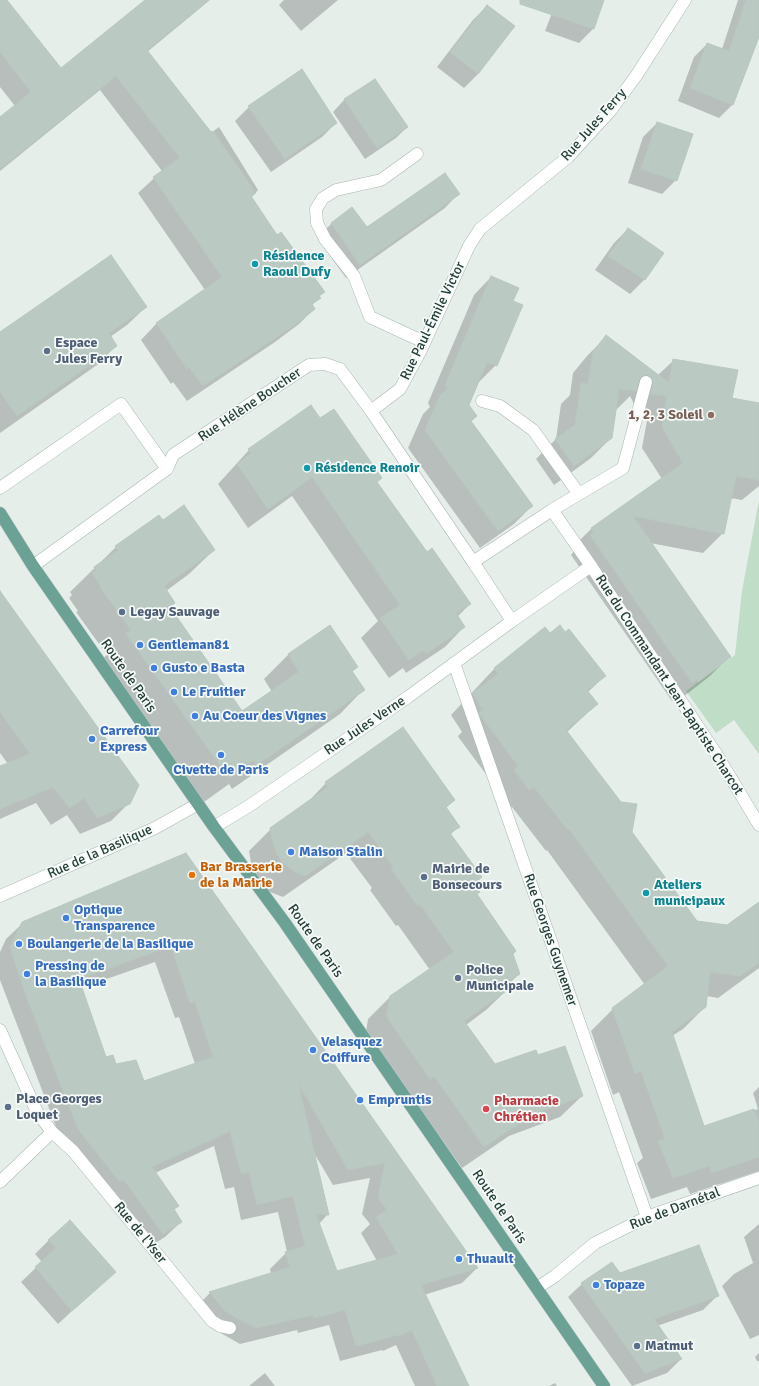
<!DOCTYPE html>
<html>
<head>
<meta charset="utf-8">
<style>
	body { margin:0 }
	canvas { display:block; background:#e6eeea }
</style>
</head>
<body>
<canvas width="759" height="1386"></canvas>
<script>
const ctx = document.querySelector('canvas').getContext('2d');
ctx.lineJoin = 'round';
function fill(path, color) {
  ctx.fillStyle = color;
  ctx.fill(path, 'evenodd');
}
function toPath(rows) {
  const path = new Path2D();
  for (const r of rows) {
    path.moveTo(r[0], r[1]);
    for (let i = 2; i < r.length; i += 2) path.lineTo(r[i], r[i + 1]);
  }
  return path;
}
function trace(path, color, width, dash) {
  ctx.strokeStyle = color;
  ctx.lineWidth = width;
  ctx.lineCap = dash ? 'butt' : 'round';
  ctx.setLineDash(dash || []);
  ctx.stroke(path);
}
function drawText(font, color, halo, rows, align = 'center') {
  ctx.font = font + ' Signika,sans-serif';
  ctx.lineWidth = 3.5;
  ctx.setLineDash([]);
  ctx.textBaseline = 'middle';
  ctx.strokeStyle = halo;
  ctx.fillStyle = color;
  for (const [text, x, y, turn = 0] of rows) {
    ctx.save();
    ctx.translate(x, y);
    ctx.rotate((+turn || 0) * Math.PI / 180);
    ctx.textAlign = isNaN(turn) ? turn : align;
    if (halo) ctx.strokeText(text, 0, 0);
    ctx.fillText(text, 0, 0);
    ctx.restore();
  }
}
fill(toPath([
	[759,500,759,754,734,720,716,733,686,691,735,655,742,591]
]), '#c0ddc8');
fill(toPath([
	[0,0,5,0,61,69,146,0,210,0,147,52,211,133,219,127,258,190,251,198,277,236,282,233,323,292,312,305,314,309,299,324,275,342,187,401,173,382,171,384,141,340,156,324,205,290,138,193,162,171,100,90,0,171,0,119,15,106,0,87],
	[284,0,338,0,301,31,279,5],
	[557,0,603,0,593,29,579,43,545,31],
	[738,0,759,0,759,35,732,105,719,118,678,101,694,57,707,44,722,49],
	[487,6,514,26,478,74,464,88,437,67,473,20],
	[375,80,407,127,396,138,365,159,333,112,344,100],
	[249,107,336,123,322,137,271,172,235,121],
	[657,123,676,180,662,194,628,183,643,137],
	[458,194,445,208,346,278,317,238,331,224,352,209,366,229],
	[628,229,663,253,644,280,630,294,595,270,614,243],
	[491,277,512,301,496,365,478,383,468,405,476,416,471,422,532,506,514,524,480,548,408,448,423,414,430,407,428,403,474,295],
	[146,307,127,325,110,337,116,346,97,365,0,433,0,334],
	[607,336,658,375,674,360,731,399,759,404,759,486,742,500,730,498,723,533,703,553,650,543,729,657,710,676,678,701,676,698,672,701,571,555,574,551,572,548,592,528,662,479,642,448,648,415,632,413,634,404,630,396,615,411,611,438,591,458,554,485,536,459,556,439,561,404,570,395,573,373,587,356],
	[319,419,470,604,457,617,464,627,445,647,406,673,403,668,389,678,361,638,378,621,292,496,248,528,218,484,249,450],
	[162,522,214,550,189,574,166,591,169,607,242,713,272,692,264,679,288,655,330,626,357,667,352,672,364,689,340,714,232,789,229,784,204,802,102,659,107,655,76,612,78,611,69,598,72,595,70,592,116,547],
	[0,592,129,803,111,821,80,834,67,815,51,825,36,803,0,819,0,767,8,764,0,753],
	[545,628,550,635,605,676,588,692,597,704,567,732,631,833,696,922,727,926,759,903,759,968,718,998,706,996,705,1007,683,1029,672,1036,703,1128,758,1109,753,1093,759,1087,759,1171,690,1194,687,1187,651,1199,637,1163,643,1158,619,1092,613,1095,591,1031,613,1009,645,985,547,850,546,851,512,807,507,811,493,793,497,789,459,738,458,736,462,732,451,715,494,669],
	[326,783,454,800,446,808,459,826,450,835,476,894,512,954,519,974,506,987,508,989,486,1010,466,1025,494,1065,538,1057,582,1096,560,1117,509,1136,462,1168,412,1097,365,1038,368,1019,390,997,430,970,398,925,396,926,370,890,372,888,346,853,283,897,270,892,260,882,252,869,249,851,271,829,305,805],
	[186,854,477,1268,462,1283,424,1295,467,1386,415,1386,396,1345,383,1351,382,1350,340,1361,329,1325,298,1333,297,1330,240,1344,210,1327,194,1309,210,1293,271,1274,270,1269,287,1252,278,1212,241,1220,234,1187,225,1189,214,1146,155,1173,178,1206,173,1210,181,1222,165,1237,146,1249,63,1145,0,980,0,952,6,939,23,923],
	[155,962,175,1018,179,1017,195,1064,144,1082,105,1059,81,988],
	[314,1153,333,1185,370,1178,362,1214,370,1224,361,1233,377,1261,337,1273,319,1224,328,1214],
	[759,1224,759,1335,750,1339,722,1286,734,1274,753,1263,744,1237],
	[49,1240,114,1272,58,1324,21,1282,42,1262,35,1254],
	[619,1274,717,1296,703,1310,657,1326,681,1359,667,1373,632,1386,568,1297,582,1284],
	[759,1353,759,1361,757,1361,755,1357],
	[265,1373,275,1386,249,1386],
	[555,1383,557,1386,549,1386]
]), '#0003');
const building = toPath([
	[0,0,7,0,61,68,145,0,209,0,147,50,211,132,213,131,256,193,251,196,277,235,281,232,325,292,319,296,321,298,312,304,315,309,292,327,203,386,189,367,187,369,156,323,222,277,153,177,180,158,116,76,0,169,0,117,31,92,0,52,0,0],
	[520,0,604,0,594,29,520,4,520,0],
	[746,0,759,0,759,37,733,105,690,88,707,43,729,51,746,0],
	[487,5,515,26,478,74,450,52,487,5],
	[302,69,337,123,285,159,248,106,302,69],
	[375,79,408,127,377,148,344,99,375,79],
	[657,122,693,134,677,181,641,169,657,122],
	[445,173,460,194,360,265,331,223,352,207,367,227,445,173],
	[628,228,664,253,645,280,608,256,628,228],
	[111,255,147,307,109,333,117,346,17,416,0,392,0,332,111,255],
	[491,276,519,288,513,301,523,305,497,366,487,362,469,405,477,416,471,421,533,506,498,531,425,430,440,395,448,389,445,385,491,276],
	[606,335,669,383,673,359,738,370,732,398,759,403,759,480,736,476,724,534,633,516,731,657,698,682,697,679,692,683,590,535,594,532,591,528,683,463,662,427,667,396,651,394,653,380,648,375,640,377,636,391,619,389,612,438,574,466,555,439,575,425,581,383,588,384,593,352,606,335],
	[311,405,320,418,334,409,382,478,377,482,427,552,432,548,471,604,456,613,465,627,426,654,423,650,409,660,380,618,400,605,312,477,268,509,237,464,251,453,248,449,311,405],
	[184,505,215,550,164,586,175,603,170,607,242,711,299,672,288,654,330,625,358,667,352,671,365,690,257,765,253,760,229,778,126,634,131,630,100,587,101,586,92,573,96,570,94,567,118,550,115,546,159,515,163,520,184,505],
	[0,591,139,785,130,804,97,818,84,798,69,808,53,787,0,809,0,766,30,754,0,712,0,591],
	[560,625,565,632,569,629,606,676,587,690,598,704,566,730,621,802,637,804,632,832,697,921,727,925,759,902,759,963,740,976,710,972,706,1007,672,1032,704,1126,754,1109,759,1123,759,1157,711,1173,709,1166,673,1178,658,1141,665,1139,641,1071,635,1074,612,1008,668,966,569,829,568,830,534,787,529,790,514,770,518,766,481,716,479,713,483,710,472,693,498,674,494,668,545,627,550,633,560,625],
	[403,727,455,800,446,807,460,827,450,833,482,877,474,884,480,892,477,894,516,951,513,954,520,974,505,983,509,989,464,1021,495,1064,536,1050,538,1055,565,1046,583,1096,532,1115,484,1147,434,1076,430,1079,386,1016,390,996,454,952,420,904,417,905,391,868,393,866,368,832,305,876,295,872,282,862,277,854,272,839,270,828,328,787,325,782,403,727],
	[186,853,478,1268,421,1285,469,1386,437,1386,412,1330,399,1336,398,1335,356,1346,345,1310,314,1318,313,1315,256,1328,226,1312,209,1292,290,1267,285,1252,305,1246,293,1196,257,1205,249,1172,241,1174,230,1131,152,1167,179,1206,174,1209,182,1222,163,1234,124,1180,119,1181,78,1129,27,998,10,947,22,922,186,853],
	[171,946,190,1003,195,1002,213,1057,144,1081,136,1060,116,1064,113,1055,106,1057,79,979,171,946],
	[298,1083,348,1170,385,1163,378,1197,387,1210,376,1217,398,1254,337,1271,316,1214,329,1215,298,1083],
	[70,1220,116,1272,72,1311,35,1267,56,1248,48,1240,70,1220],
	[699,1245,719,1296,654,1319,682,1359,645,1373,581,1283,612,1262,620,1273,699,1245]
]);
fill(building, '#bbc9c3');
trace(building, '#b8c7c1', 1);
const service = toPath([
	[417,154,381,180,336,190,323,198,316,209,317,223,325,239,354,276,370,317,424,342],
	[482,401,500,406,533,430,579,494],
	[552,510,591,566,512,621,473,562,552,510,623,468,646,382]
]);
const minor = toPath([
	[371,411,400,389,420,352,469,246,480,229,568,157,611,110,636,76,685,0],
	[167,469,173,455,309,365,325,364,340,369,371,411,473,562],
	[0,488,121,404,167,469],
	[33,566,167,469],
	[591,566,717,755,759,825],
	[454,663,647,1217],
	[214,827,249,806,408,697,512,621],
	[0,896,155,828,198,804],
	[0,1030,37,1112,52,1132,0,1182],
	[52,1132,73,1151,212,1321,220,1326,230,1328],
	[537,1288,555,1276,595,1243,647,1217,759,1178]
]);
const primary = toPath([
	[0,513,33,566,214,827,285,923,604,1386]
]);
trace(service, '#a8b6b1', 13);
trace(minor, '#a8b6b1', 13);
trace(primary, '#c2c9c8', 13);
trace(service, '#fff', 12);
trace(minor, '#fff', 12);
trace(primary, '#6ca195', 12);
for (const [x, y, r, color] of [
	[255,264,4,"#0f9aa8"],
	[47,351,4,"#5c6f8a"],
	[711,415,4,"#8d6e63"],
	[307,468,4,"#0f9aa8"],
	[122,612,4,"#5c6f8a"],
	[140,645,4,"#3f7fe0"],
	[154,668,4,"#3f7fe0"],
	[174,692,4,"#3f7fe0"],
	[195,716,4,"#3f7fe0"],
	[92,739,4,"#3f7fe0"],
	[221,755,4,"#3f7fe0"],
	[291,852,4,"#3f7fe0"],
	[192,875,4,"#e8710a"],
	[424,877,4,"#5c6f8a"],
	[646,893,4,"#0f9aa8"],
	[66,918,4,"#3f7fe0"],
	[19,944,4,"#3f7fe0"],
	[27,974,4,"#3f7fe0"],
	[458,978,4,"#5c6f8a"],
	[313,1050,4,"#3f7fe0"],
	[360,1100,4,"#3f7fe0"],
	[8,1107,4,"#5c6f8a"],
	[486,1109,4,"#e0444e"],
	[459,1259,4,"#3f7fe0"],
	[596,1285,4,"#3f7fe0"],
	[637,1346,4,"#5c6f8a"]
]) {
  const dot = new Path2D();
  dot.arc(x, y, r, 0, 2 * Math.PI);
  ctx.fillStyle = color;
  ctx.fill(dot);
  trace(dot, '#f6faf8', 1.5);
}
drawText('14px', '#253f39', '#f6faf8', [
	["Rue Jules Ferry",594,125,-49],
	["Rue Paul-Émile Victor",433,321,-64],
	["Rue Hélène Boucher",250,405,-34],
	["Route de Paris",128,676,55],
	["Rue du Commandant Jean-Baptiste Charcot",669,685,57],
	["Rue Jules Verne",365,726,-34],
	["Rue de la Basilique",100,852,-24],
	["Rue Georges Guynemer",550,940,71],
	["Route de Paris",315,941,55],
	["Route de Paris",499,1207,56],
	["Rue de Darnétal",675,1209,-21],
	["Rue de l'Yser",140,1233,51]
]);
drawText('bold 14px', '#0d838f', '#f6faf8', [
	["Résidence",263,256],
	["Raoul Dufy",263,272],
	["Résidence Renoir",315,468],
	["Ateliers",654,885],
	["municipaux",654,901]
], 'left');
drawText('bold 14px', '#4e5e75', '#f6faf8', [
	["Espace",55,343],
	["Jules Ferry",55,359],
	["Legay Sauvage",130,612],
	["Mairie de",432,869],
	["Bonsecours",432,885],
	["Police",466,970],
	["Municipale",466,986],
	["Place Georges",16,1099],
	["Loquet",16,1115],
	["Matmut",645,1346]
], 'left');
drawText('bold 14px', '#785e54', '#f6faf8', [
	["1, 2, 3 Soleil",703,415]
], 'right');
drawText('bold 14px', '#366cbe', '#f6faf8', [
	["Gentleman81",148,645],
	["Gusto e Basta",162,668],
	["Le Fruitier",182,692],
	["Au Coeur des Vignes",203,716],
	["Carrefour",100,731],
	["Express",100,747],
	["Civette de Paris",221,770,"center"],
	["Maison Stalin",299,852],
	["Optique",74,910],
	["Transparence",74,926],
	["Boulangerie de la Basilique",27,944],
	["Pressing de",35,966],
	["la Basilique",35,982],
	["Velasquez",321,1042],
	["Coiffure",321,1058],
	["Empruntis",368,1100],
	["Thuault",467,1259],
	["Topaze",604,1285]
], 'left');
drawText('bold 14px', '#c56008', '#f6faf8', [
	["Bar Brasserie",200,867],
	["de la Mairie",200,883]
], 'left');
drawText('bold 14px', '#be3a42', '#f6faf8', [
	["Pharmacie",494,1101],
	["Chrétien",494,1117]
], 'left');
</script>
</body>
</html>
